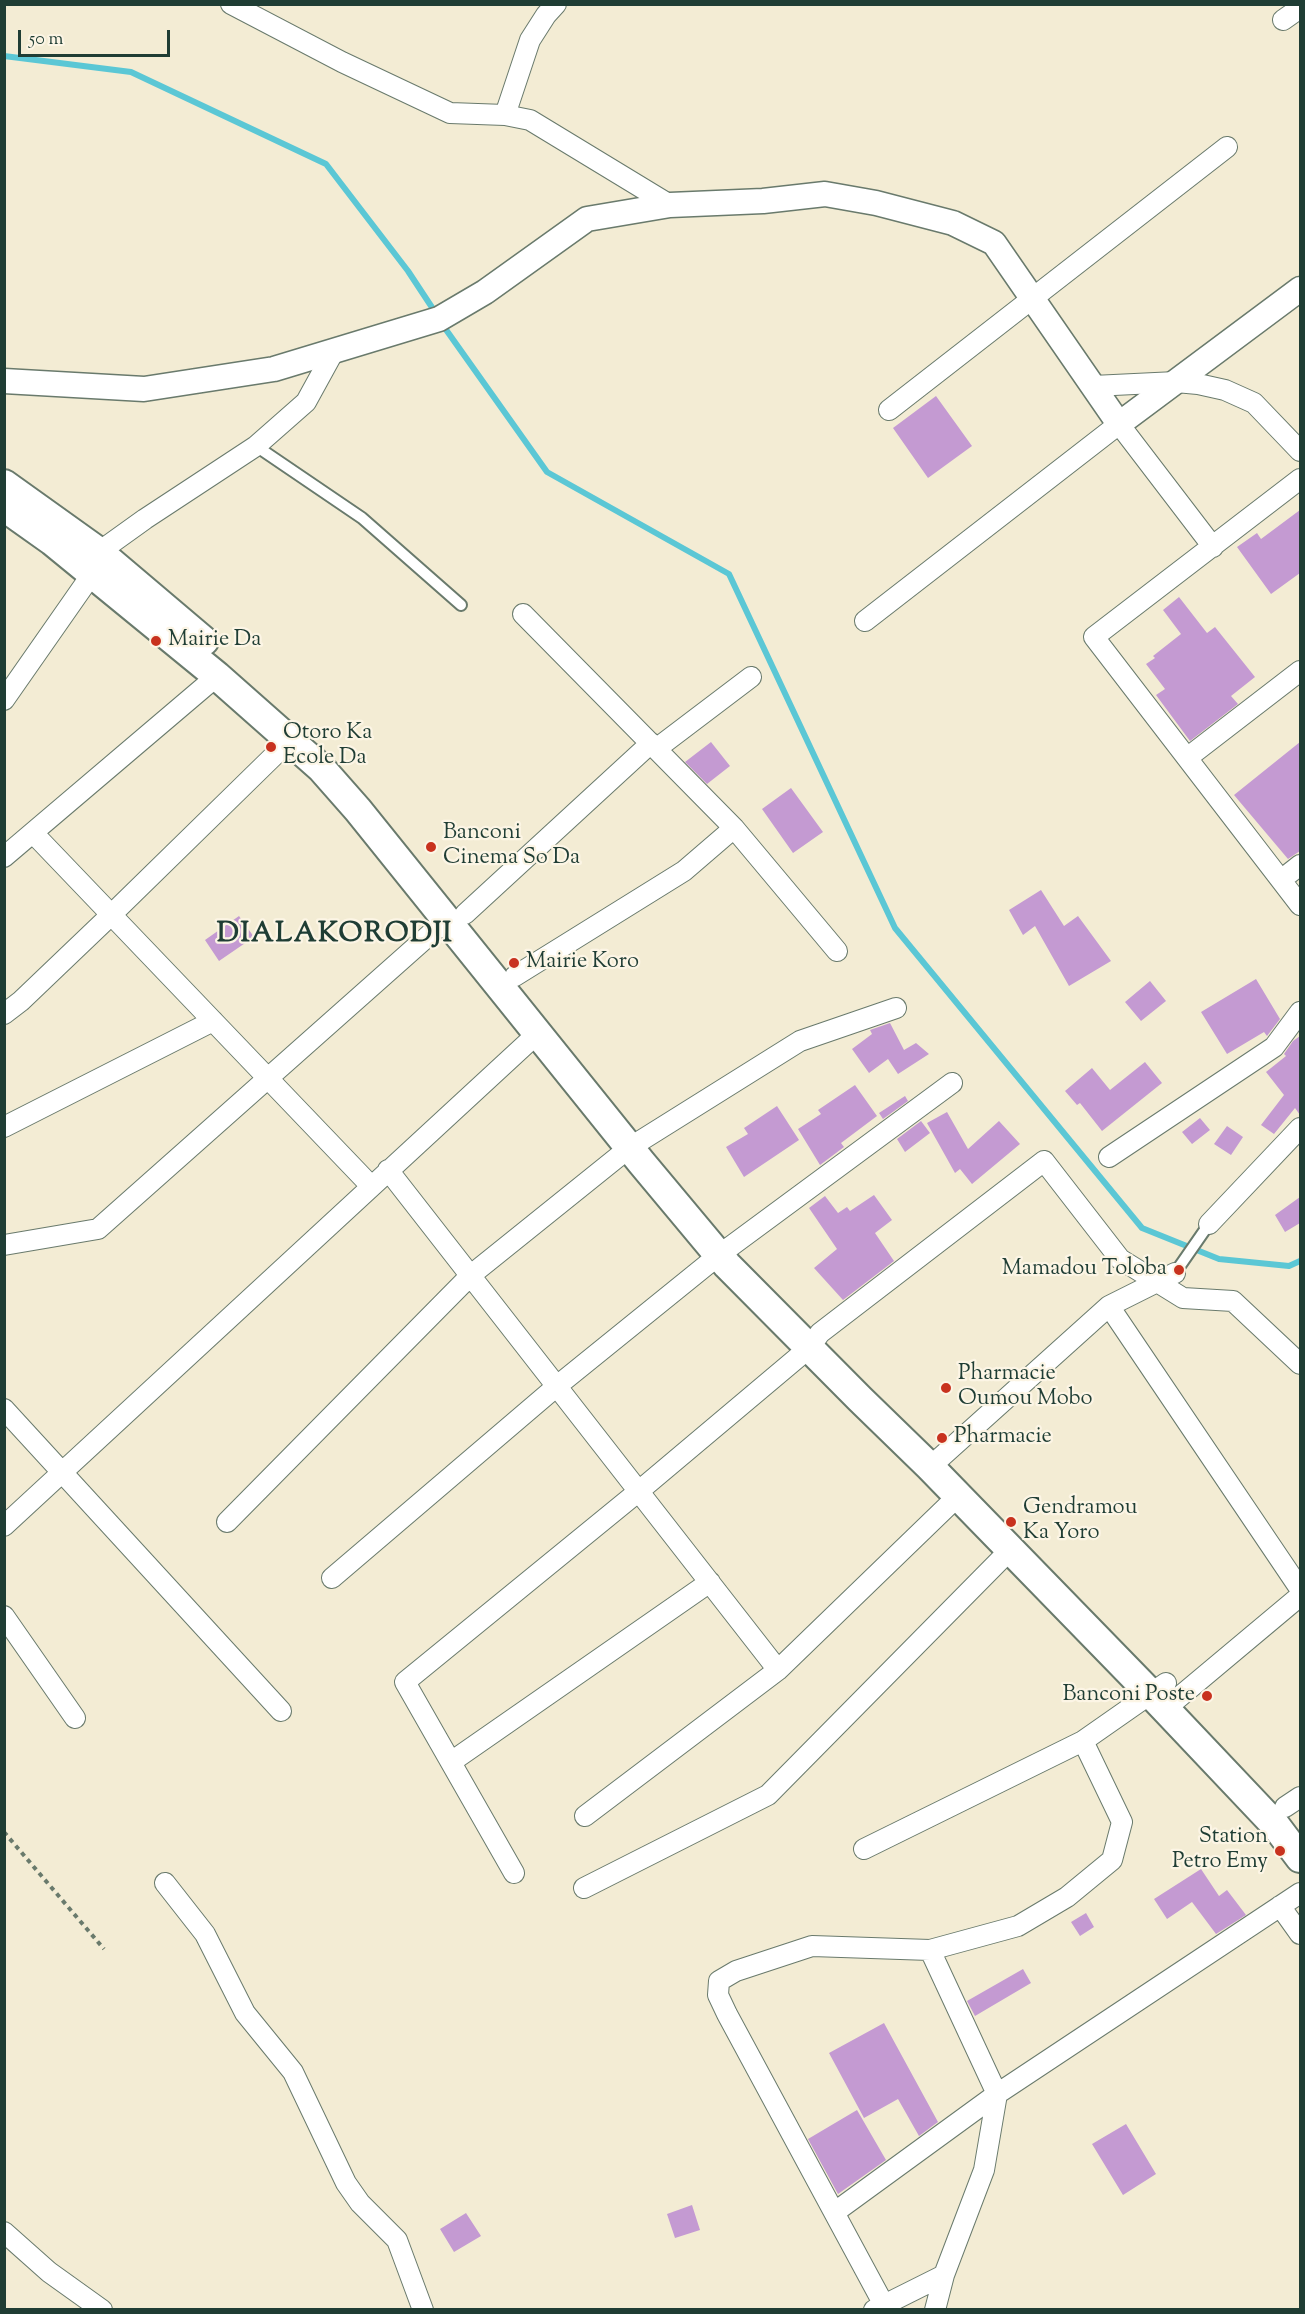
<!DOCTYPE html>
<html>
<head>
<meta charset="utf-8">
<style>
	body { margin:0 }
	#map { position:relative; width:1305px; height:2314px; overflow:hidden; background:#f3ecd4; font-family:"Sorts Mill Goudy",serif }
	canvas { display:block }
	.frame { position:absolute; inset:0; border:6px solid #1f3d34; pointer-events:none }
	.scale { position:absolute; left:18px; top:30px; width:152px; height:27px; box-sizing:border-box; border:3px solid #1f3d34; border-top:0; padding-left:8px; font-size:18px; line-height:21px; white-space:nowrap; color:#1f3d34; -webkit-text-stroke:4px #fcf5e5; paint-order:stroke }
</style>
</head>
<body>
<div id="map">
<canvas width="1305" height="2314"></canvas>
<div class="frame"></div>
<div class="scale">50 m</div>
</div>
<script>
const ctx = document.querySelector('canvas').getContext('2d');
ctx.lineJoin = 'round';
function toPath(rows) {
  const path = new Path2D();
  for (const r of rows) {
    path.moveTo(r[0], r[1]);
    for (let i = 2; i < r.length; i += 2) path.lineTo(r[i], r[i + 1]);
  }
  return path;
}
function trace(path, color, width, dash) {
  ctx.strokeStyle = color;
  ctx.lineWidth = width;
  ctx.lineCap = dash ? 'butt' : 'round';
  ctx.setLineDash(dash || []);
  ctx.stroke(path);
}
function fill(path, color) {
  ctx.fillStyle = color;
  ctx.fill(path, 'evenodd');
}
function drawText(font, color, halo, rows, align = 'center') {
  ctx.font = font + ' "Sorts Mill Goudy",serif';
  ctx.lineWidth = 4.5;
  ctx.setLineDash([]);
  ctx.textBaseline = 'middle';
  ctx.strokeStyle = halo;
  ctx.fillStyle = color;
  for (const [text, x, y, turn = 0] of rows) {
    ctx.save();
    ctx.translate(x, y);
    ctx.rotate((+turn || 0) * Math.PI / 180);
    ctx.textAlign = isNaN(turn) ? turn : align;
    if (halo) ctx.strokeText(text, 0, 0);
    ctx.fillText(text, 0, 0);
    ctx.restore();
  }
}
trace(toPath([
	[4,56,131,72,326,164,408,271,437,315],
	[442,324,547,472,729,574,895,928,1142,1228,1219,1259,1289,1266,1300,1261]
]), '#5bc7d5', 6);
fill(toPath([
	[936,396,972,446,928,478,893,428],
	[1300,510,1300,573,1271,594,1237,547,1257,533,1261,539],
	[1179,597,1207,633,1215,627,1255,677,1231,696,1238,704,1190,741,1156,695,1165,689,1146,664,1155,658,1153,656,1181,634,1163,610],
	[711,742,730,766,707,784,685,762],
	[1300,742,1300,851,1288,859,1234,795],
	[791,788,823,832,793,853,762,809],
	[1041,890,1064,926,1078,916,1111,961,1069,986,1035,926,1023,935,1009,910],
	[239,916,254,937,219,961,205,940],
	[1256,979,1280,1019,1267,1036,1264,1032,1227,1054,1201,1012],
	[1150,981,1166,1001,1141,1021,1125,1002],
	[890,1023,904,1050,916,1043,929,1054,898,1074,888,1059,869,1073,852,1049,872,1034,870,1030],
	[1300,1036,1300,1115,1295,1108,1274,1134,1261,1125,1284,1095,1266,1072,1286,1056,1284,1054,1293,1041],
	[1145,1062,1162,1083,1102,1131,1080,1103,1077,1105,1065,1091,1092,1068,1110,1090],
	[855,1085,877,1116,841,1143,844,1147,820,1165,798,1129,821,1114,818,1110],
	[905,1096,908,1101,883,1119,879,1113],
	[777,1106,799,1140,744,1177,726,1147,748,1134,744,1128],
	[947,1112,968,1149,999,1121,1020,1144,972,1184,960,1169,955,1173,927,1123],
	[1200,1118,1210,1130,1192,1144,1182,1132],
	[921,1121,930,1133,905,1152,897,1139],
	[1227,1126,1243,1137,1231,1155,1214,1144],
	[874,1195,892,1220,875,1233,894,1261,843,1300,814,1268,837,1249,809,1208,825,1196,838,1213,847,1207,850,1211],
	[1300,1197,1300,1223,1285,1232,1275,1215],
	[1201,1869,1219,1896,1227,1890,1246,1915,1216,1934,1192,1902,1167,1919,1154,1899],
	[1086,1913,1094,1927,1080,1936,1071,1922],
	[1023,1969,1031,1983,975,2016,967,2001],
	[884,2023,938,2122,919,2136,898,2099,864,2118,829,2053],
	[857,2110,886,2160,838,2194,808,2139],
	[1126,2124,1156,2174,1123,2195,1092,2144],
	[692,2205,700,2230,675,2238,667,2214],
	[466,2213,481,2236,454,2252,440,2229]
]), '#c49ad2');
const service = toPath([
	[256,446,362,518,461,605],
	[1175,1273,1209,1224]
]);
const minor = toPath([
	[231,4,342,62,450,113,505,115,530,120,670,205],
	[1283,20,1300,8],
	[505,115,530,40,546,15,556,4],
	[1093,386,1176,382,1198,384,1225,390,1254,403,1300,451],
	[889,410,1227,147],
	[1300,479,1094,637,1300,905],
	[99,552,145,519,256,446,306,402,334,351],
	[523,614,734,828,837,951],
	[865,621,1119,424,1213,547],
	[4,700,92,574],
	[656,749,751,677],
	[1187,758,1300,671],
	[34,834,371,1186],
	[4,857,217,676],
	[1281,880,1300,865],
	[465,914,651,743],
	[515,976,684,871,734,828],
	[4,1014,21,1001,111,915,290,740],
	[4,1127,213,1021],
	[1109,1157,1274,1047,1300,1012],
	[388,1170,778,1670],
	[1209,1224,1300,1128],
	[4,1245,98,1229,445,921],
	[1109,1306,1300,1589],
	[4,1409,281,1711],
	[930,1467,1109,1306,1175,1273],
	[227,1522,471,1275,629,1148,800,1041,896,1008],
	[4,1526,538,1033],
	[332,1578,557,1386,719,1255,952,1083],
	[4,1616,75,1718],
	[1165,1709,1300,1596],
	[451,1762,710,1582],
	[1285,1807,1300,1797],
	[585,1816,778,1670,958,1496],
	[864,1849,1083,1741,1166,1683],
	[514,1873,405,1682,639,1491,809,1348,820,1333,1044,1161,1120,1259,1183,1298,1233,1301,1300,1364],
	[165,1883,205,1934,245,2013,293,2072,346,2183,360,2203,397,2240,423,2310],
	[584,1888,768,1795,1010,1550],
	[1280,1906,1300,1934],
	[930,1950,997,2094,984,2170,944,2275,935,2310],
	[835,2212,997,2094,1300,1893],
	[4,2232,49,2272,102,2310],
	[884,2305,727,2014,718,1995,719,1981,736,1971,812,1946,930,1950,1018,1926,1067,1897,1112,1860,1122,1822,1083,1741],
	[874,2310,944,2275]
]);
const tertiary = toPath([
	[4,381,144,389,274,369,439,319,485,292,587,219,670,205,763,201,825,194,876,203,953,223,994,243,1119,424,1300,289]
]);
const secondary = toPath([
	[4,484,99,552,204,641],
	[4,507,52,541,217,676,321,768,358,810,641,1162,727,1265,860,1399,930,1467,1151,1694,1276,1826,1300,1858]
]);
trace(service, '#697a6c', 14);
trace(minor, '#697a6c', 22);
trace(tertiary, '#697a6c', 27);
trace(secondary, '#697a6c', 32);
trace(toPath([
	[4,1832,104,1949]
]), '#697a6c', 4, [4.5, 4.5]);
trace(service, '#fff', 10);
trace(minor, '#fff', 20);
trace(tertiary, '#fff', 24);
trace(secondary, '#fff', 28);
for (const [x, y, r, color] of [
	[156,641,6,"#c8321e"],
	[271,747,6,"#c8321e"],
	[431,847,6,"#c8321e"],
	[514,963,6,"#c8321e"],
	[1179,1270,6,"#c8321e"],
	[946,1388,6,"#c8321e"],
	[942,1438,6,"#c8321e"],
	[1011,1522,6,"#c8321e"],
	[1207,1696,6,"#c8321e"],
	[1280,1851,6,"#c8321e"]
]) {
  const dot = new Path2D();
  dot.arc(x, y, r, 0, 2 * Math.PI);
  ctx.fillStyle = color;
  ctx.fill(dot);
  trace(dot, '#fcf5e5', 2);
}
drawText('22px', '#1f3d34', '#fcf5e5', [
	["Mairie Da",168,641],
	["Otoro Ka",283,734],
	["Ecole Da",283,759],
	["Banconi",443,834],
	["Cinema So Da",443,859],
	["Mairie Koro",526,963],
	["Mamadou Toloba",1167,1270,"right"],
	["Pharmacie",958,1375],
	["Oumou Mobo",958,1400],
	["Pharmacie",954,1438],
	["Gendramou",1023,1509],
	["Ka Yoro",1023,1534],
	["Banconi Poste",1195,1696,"right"],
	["Station",1268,1838,"right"],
	["Petro Emy",1268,1863,"right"]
], 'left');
ctx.letterSpacing = '1.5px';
drawText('bold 28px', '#1f3d34', '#fcf5e5', [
	["DIALAKORODJI",335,936]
]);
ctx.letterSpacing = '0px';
</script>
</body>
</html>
